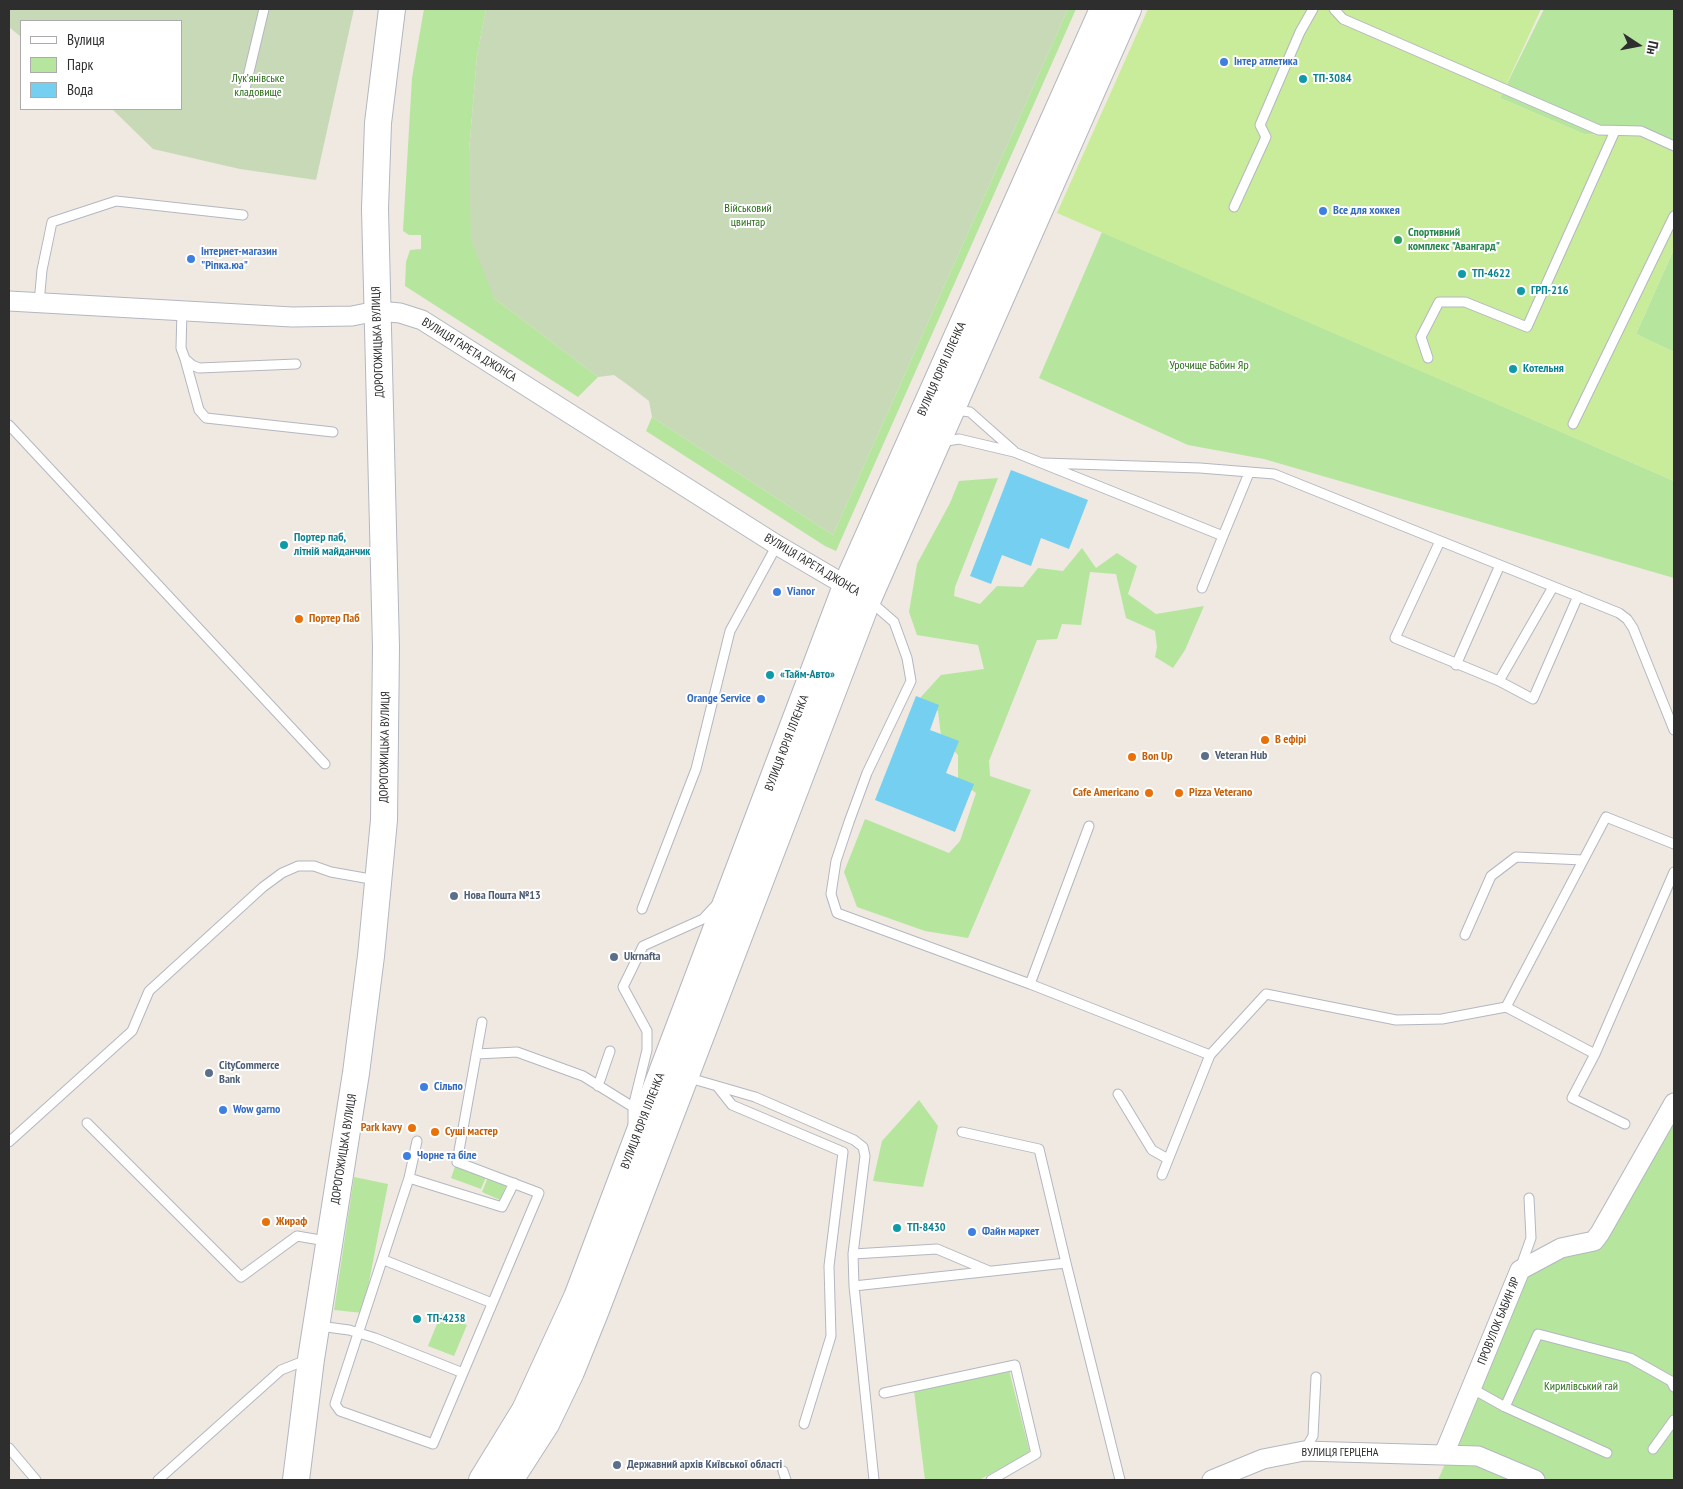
<!DOCTYPE html>
<html>
<head>
<meta charset="utf-8">
<style>
	body { margin:0 }
	#map { position:relative; width:1683px; height:1489px; overflow:hidden; background:#efe9e1; font-family:"PT Sans Narrow",sans-serif }
	canvas { display:block }
	.frame { position:absolute; inset:0; border:10px solid #2e2e2e; pointer-events:none }
	.legend { position:absolute; left:20px; top:20px; width:162px; height:90px; box-sizing:border-box; background:#fff; border:1px solid #ababab; margin:0; padding:6px 9px; list-style:none; font-size:15px; color:#2e2e2e }
	.legend li { display:flex; align-items:center; gap:10px; height:25px }
	.legend b { width:25px; border:1px solid #ababab }
	.north { position:absolute; left:1613px; top:20px; width:50px; height:50px; -webkit-text-stroke:4px #fff; paint-order:stroke; rotate:101deg; font-size:14px; font-weight:700; line-height:20px; text-align:center; color:#2e2e2e }
	.north::after { content:''; display:block; margin:auto; width:18px; height:22px; background:#2e2e2e; clip-path:polygon(50% 0,100% 100%,50% 72%,0 100%) }
</style>
</head>
<body>
<div id="map">
<canvas width="1683" height="1489"></canvas>
<div class="frame"></div>
<ul class="legend">
<li><b style="height:6px;background:#fff"></b>Вулиця</li>
<li><b style="height:14px;background:#b6e59e"></b>Парк</li>
<li><b style="height:14px;background:#75cff0"></b>Вода</li>
</ul>
<div class="north">Пн</div>
</div>
<script>
const ctx = document.querySelector('canvas').getContext('2d');
ctx.lineJoin = 'round';
function fill(path, color) {
  ctx.fillStyle = color;
  ctx.fill(path, 'evenodd');
}
function toPath(rows) {
  const path = new Path2D();
  for (const r of rows) {
    path.moveTo(r[0], r[1]);
    for (let i = 2; i < r.length; i += 2) path.lineTo(r[i], r[i + 1]);
  }
  return path;
}
function trace(path, color, width, dash) {
  ctx.strokeStyle = color;
  ctx.lineWidth = width;
  ctx.lineCap = dash ? 'butt' : 'round';
  ctx.setLineDash(dash || []);
  ctx.stroke(path);
}
function drawText(font, color, halo, rows, align = 'center') {
  ctx.font = font + ' "PT Sans Narrow",sans-serif';
  ctx.lineWidth = 4;
  ctx.setLineDash([]);
  ctx.textBaseline = 'middle';
  ctx.strokeStyle = halo;
  ctx.fillStyle = color;
  for (const [text, x, y, turn = 0] of rows) {
    ctx.save();
    ctx.translate(x, y);
    ctx.rotate((+turn || 0) * Math.PI / 180);
    ctx.textAlign = isNaN(turn) ? turn : align;
    if (halo) ctx.strokeText(text, 0, 0);
    ctx.fillText(text, 0, 0);
    ctx.restore();
  }
}
fill(toPath([
	[424,9,486,9,477,56,469,151,494,298,598,377,578,397,405,286,406,262,410,250,421,249,421,235,409,235,403,231,412,78],
	[1068,9,1076,9,836,551,825,546,646,431,652,417,833,535],
	[1544,9,1674,9,1674,151,1639,136,1584,134,1500,98],
	[1102,232,1674,481,1674,578,1264,459,1188,445,1039,378],
	[1674,249,1674,352,1636,334],
	[998,478,955,587,954,596,980,604,997,586,1023,587,1038,568,1063,571,1082,548,1096,568,1117,553,1137,566,1128,594,1156,614,1204,606,1185,650,1173,668,1155,657,1157,647,1155,631,1126,618,1116,574,1090,572,1081,625,1062,624,1057,639,1037,640,989,761,990,776,1031,790,968,938,925,931,857,907,844,872,865,819,949,853,960,841,976,793,958,780,958,755,941,736,938,711,920,698,941,675,984,669,978,645,917,635,909,612,917,564,950,503,959,481],
	[919,1100,938,1126,923,1187,873,1181,882,1141],
	[1674,1113,1674,1480,1438,1480,1528,1273,1562,1251,1599,1243],
	[456,1164,486,1177,481,1189,451,1178],
	[354,1177,388,1184,363,1313,334,1310],
	[488,1177,506,1186,500,1200,482,1192],
	[441,1314,467,1325,454,1356,428,1346],
	[1009,1370,1030,1453,979,1480,925,1480,914,1391]
]), '#b6e59e');
fill(toPath([
	[9,9,354,9,316,180,240,169,153,149,112,109,181,109,181,21,21,21,21,37,9,27],
	[486,9,1068,9,833,535,652,417,649,401,628,385,614,375,598,377,494,298,471,240,469,151,477,56]
]), '#c8d9b8');
fill(toPath([
	[1148,9,1541,9,1500,98,1584,134,1639,136,1674,151,1674,249,1636,334,1674,352,1674,481,1057,213]
]), '#c9ec9a');
fill(toPath([
	[1011,470,1088,500,1069,549,1041,538,1031,566,1002,555,991,584,970,576],
	[916,696,939,705,930,730,959,741,946,773,974,784,955,832,875,800]
]), '#75cff0');
const lane = toPath([
	[1334,9,1343,19,1599,130,1641,131,1674,146],
	[244,93,264,9],
	[1234,207,1266,137,1260,125,1300,32,1313,9],
	[39,303,42,270,52,222,116,201,243,215],
	[182,311,181,348,185,359,192,365,199,368,296,364],
	[1428,358,1421,337,1439,302,1465,302,1527,327,1615,131],
	[185,359,199,410,206,418,333,432],
	[955,410,970,412,1014,451],
	[1573,424,1674,216],
	[9,425,325,764],
	[941,442,959,439,1014,452,1223,536,1202,588],
	[1043,463,1200,468,1274,474,1619,613,1627,619,1633,628,1674,730],
	[1223,536,1249,473],
	[1440,541,1395,638,1499,681,1533,699,1578,596],
	[871,602,894,622,907,658,911,681,867,773,849,822,836,861,831,894,837,913,1030,984,1210,1055],
	[1456,665,1500,565],
	[1499,681,1553,587],
	[642,909,696,769,730,631,777,545],
	[1465,935,1491,876,1516,857,1583,860],
	[1030,984,1089,826],
	[1506,1007,1606,817,1674,844],
	[476,1054,517,1052,583,1076,633,1107],
	[686,1077,755,1097,854,1140,863,1147,865,1156,853,1254,854,1286,1066,1263,1120,1480],
	[598,1086,610,1051],
	[717,1086,732,1105,843,1152,829,1266,831,1336,804,1424],
	[1118,1094,1152,1150,1168,1159],
	[87,1123,241,1277,297,1236,326,1241],
	[633,1124,633,1107,647,1050,647,1031,623,987,643,946,703,919,716,905],
	[1625,1124,1572,1098,1595,1054,1674,872],
	[962,1132,1039,1149,1066,1263],
	[417,1141,409,1178,335,1404,340,1411,433,1444,539,1193,457,1162,482,1022],
	[9,1142,132,1031,149,991,263,887,282,873,298,866,314,866,331,872,376,880],
	[1162,1175,1210,1055,1266,994,1396,1020,1442,1019,1506,1007,1595,1054],
	[409,1178,502,1207,514,1183],
	[853,1254,937,1249,989,1271],
	[384,1260,492,1303],
	[1521,1266,1531,1238,1529,1198],
	[854,1286,874,1480],
	[319,1326,349,1330,375,1338,463,1373],
	[1471,1388,1505,1407,1607,1453],
	[884,1393,1015,1365,1036,1454,991,1480],
	[1505,1407,1538,1334,1630,1358,1671,1381,1674,1387],
	[9,1448,36,1480],
	[1653,1449,1674,1420],
	[1304,1451,1313,1436,1316,1377],
	[783,1471,786,1480],
	[158,1480,281,1370,309,1359]
]);
const street = toPath([
	[9,301,292,317,352,316,377,311,400,313,422,320,777,545,857,592],
	[1444,1454,1520,1270,1561,1248,1594,1241,1600,1233,1674,1103],
	[1212,1480,1263,1459,1304,1451,1478,1456,1535,1480]
]);
const secondary = toPath([
	[296,1480,311,1359,356,1073,371,956,384,820,386,647,375,209,378,123,392,9],
	[482,1480,525,1410,577,1297,846,586,1103,9],
	[510,1480,546,1424,571,1372,596,1310,868,599,1128,9]
]);
trace(lane, '#b4b7c1', 11);
trace(street, '#b4b7c1', 21);
trace(secondary, '#b4b7c1', 28);
trace(lane, '#fff', 9);
trace(street, '#fff', 19);
trace(secondary, '#fff', 26);
for (const [x, y, r, color] of [
	[1224,62,5,"#3f7fe0"],
	[1303,79,5,"#0f9aa8"],
	[1323,211,5,"#3f7fe0"],
	[1398,240,5,"#2e9e5b"],
	[191,259,5,"#3f7fe0"],
	[1462,274,5,"#0f9aa8"],
	[1521,291,5,"#0f9aa8"],
	[1513,369,5,"#0f9aa8"],
	[284,545,5,"#0f9aa8"],
	[777,592,5,"#3f7fe0"],
	[299,619,5,"#e8710a"],
	[770,675,5,"#0f9aa8"],
	[761,699,5,"#3f7fe0"],
	[1265,740,5,"#e8710a"],
	[1205,756,5,"#5c6f8a"],
	[1132,757,5,"#e8710a"],
	[1149,793,5,"#e8710a"],
	[1179,793,5,"#e8710a"],
	[454,896,5,"#5c6f8a"],
	[614,957,5,"#5c6f8a"],
	[209,1073,5,"#5c6f8a"],
	[424,1087,5,"#3f7fe0"],
	[223,1110,5,"#3f7fe0"],
	[412,1128,5,"#e8710a"],
	[435,1132,5,"#e8710a"],
	[407,1156,5,"#3f7fe0"],
	[266,1222,5,"#e8710a"],
	[897,1228,5,"#0f9aa8"],
	[972,1232,5,"#3f7fe0"],
	[417,1319,5,"#0f9aa8"],
	[617,1465,5,"#5c6f8a"]
]) {
  const dot = new Path2D();
  dot.arc(x, y, r, 0, 2 * Math.PI);
  ctx.fillStyle = color;
  ctx.fill(dot);
  trace(dot, '#fff', 2);
}
drawText('bold 12px', '#366cbe', '#fff', [
	["Інтер атлетика",1234,62],
	["Все для хоккея",1333,211],
	["Інтернет-магазин",201,252],
	["\"Ріпка.юа\"",201,266],
	["Vianor",787,592],
	["Orange Service",751,699,"right"],
	["Сільпо",434,1087],
	["Wow garno",233,1110],
	["Чорне та біле",417,1156],
	["Файн маркет",982,1232]
], 'left');
drawText('12px', '#2c6e1b', '#fff', [
	["Лукʼянівське",258,79],
	["кладовище",258,93],
	["Військовий",748,209],
	["цвинтар",748,223],
	["Урочище Бабин Яр",1209,366],
	["Кирилівський гай",1581,1387]
]);
drawText('bold 12px', '#0d838f', '#fff', [
	["ТП-3084",1313,79],
	["ТП-4622",1472,274],
	["ГРП-216",1531,291],
	["Котельня",1523,369],
	["Портер паб,",294,538],
	["літній майданчик",294,552],
	["«Тайм-Авто»",780,675],
	["ТП-8430",907,1228],
	["ТП-4238",427,1319]
], 'left');
drawText('bold 12px', '#27864d', '#fff', [
	["Спортивний",1408,233],
	["комплекс \"Авангард\"",1408,247]
], 'left');
drawText('12px', '#2e2e2e', '#fff', [
	["ДОРОГОЖИЦЬКА ВУЛИЦЯ",378,342,-92],
	["ВУЛИЦЯ ҐАРЕТА ДЖОНСА",469,350,32],
	["ВУЛИЦЯ ЮРІЯ ІЛЛЄНКА",942,369,-66],
	["ВУЛИЦЯ ҐАРЕТА ДЖОНСА",812,565,31],
	["ВУЛИЦЯ ЮРІЯ ІЛЛЄНКА",787,743,-69],
	["ДОРОГОЖИЦЬКА ВУЛИЦЯ",385,747,-89],
	["ВУЛИЦЯ ЮРІЯ ІЛЛЄНКА",643,1121,-69],
	["ДОРОГОЖИЦЬКА ВУЛИЦЯ",344,1149,-81],
	["ПРОВУЛОК БАБИН ЯР",1499,1321,-68],
	["ВУЛИЦЯ ГЕРЦЕНА",1340,1453]
]);
drawText('bold 12px', '#c56008', '#fff', [
	["Портер Паб",309,619],
	["В ефірі",1275,740],
	["Bon Up",1142,757],
	["Cafe Americano",1139,793,"right"],
	["Pizza Veterano",1189,793],
	["Park kavy",402,1128,"right"],
	["Суші мастер",445,1132],
	["Жираф",276,1222]
], 'left');
drawText('bold 12px', '#4e5e75', '#fff', [
	["Veteran Hub",1215,756],
	["Нова Пошта №13",464,896],
	["Ukrnafta",624,957],
	["CityCommerce",219,1066],
	["Bank",219,1080],
	["Державний архів Київської області",627,1465]
], 'left');
</script>
</body>
</html>
